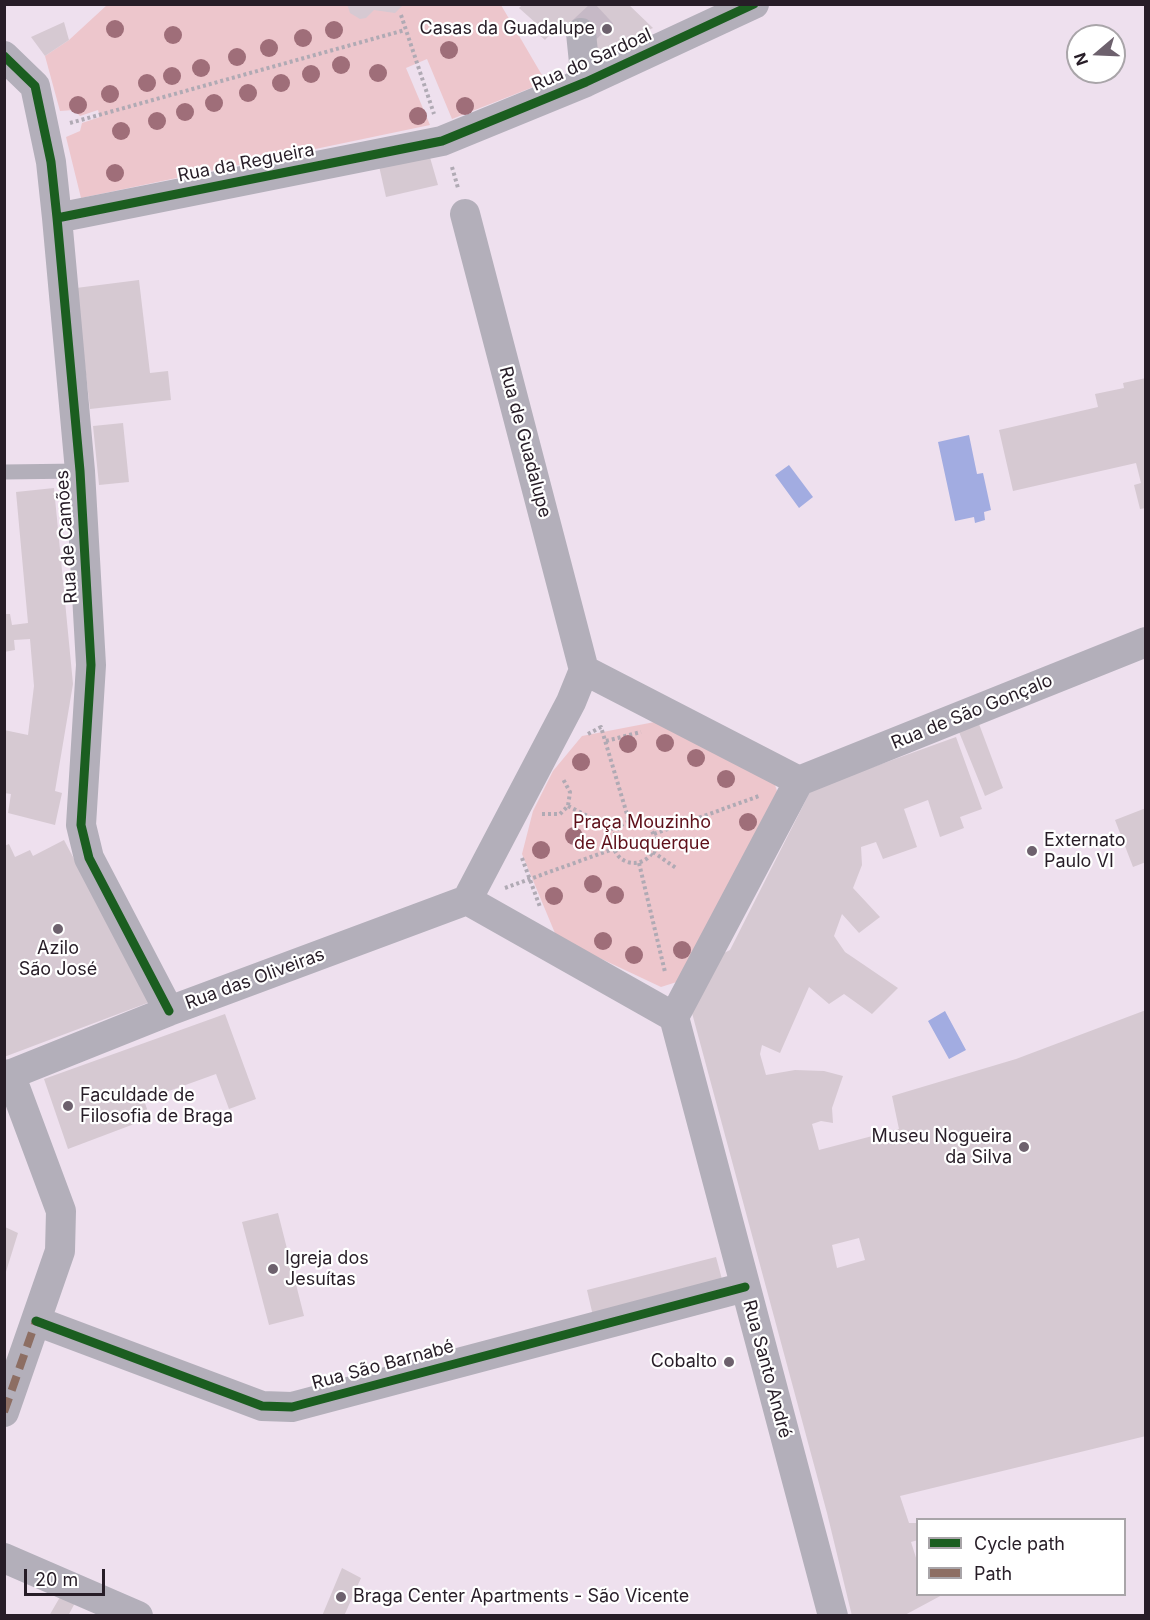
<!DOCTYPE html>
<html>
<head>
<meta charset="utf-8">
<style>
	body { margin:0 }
	#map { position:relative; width:1150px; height:1620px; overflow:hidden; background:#eee0ee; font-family:Inter,sans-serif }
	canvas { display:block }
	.frame { position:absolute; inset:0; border:6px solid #271d27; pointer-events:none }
	.legend { position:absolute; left:916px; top:1518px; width:210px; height:78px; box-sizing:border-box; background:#fff; border:2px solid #a9a5a9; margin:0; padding:8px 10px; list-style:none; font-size:18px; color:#271d27 }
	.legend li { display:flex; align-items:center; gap:12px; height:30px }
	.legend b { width:30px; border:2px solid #a9a5a9 }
	.north { position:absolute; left:1066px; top:24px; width:60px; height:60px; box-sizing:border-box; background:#fff; border:2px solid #a9a5a9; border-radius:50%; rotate:251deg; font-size:16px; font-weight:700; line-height:24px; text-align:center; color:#271d27 }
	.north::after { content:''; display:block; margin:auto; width:21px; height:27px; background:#6d616d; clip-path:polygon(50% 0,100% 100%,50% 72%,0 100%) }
	.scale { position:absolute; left:24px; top:1569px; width:81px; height:27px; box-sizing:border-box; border:3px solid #271d27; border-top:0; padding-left:8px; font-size:18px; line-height:21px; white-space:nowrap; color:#271d27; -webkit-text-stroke:4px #fff; paint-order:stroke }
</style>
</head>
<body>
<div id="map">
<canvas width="1150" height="1620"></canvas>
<div class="frame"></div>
<ul class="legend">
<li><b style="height:8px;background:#1b5e20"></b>Cycle path</li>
<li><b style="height:8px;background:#8d6e63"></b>Path</li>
</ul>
<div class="north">N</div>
<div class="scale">20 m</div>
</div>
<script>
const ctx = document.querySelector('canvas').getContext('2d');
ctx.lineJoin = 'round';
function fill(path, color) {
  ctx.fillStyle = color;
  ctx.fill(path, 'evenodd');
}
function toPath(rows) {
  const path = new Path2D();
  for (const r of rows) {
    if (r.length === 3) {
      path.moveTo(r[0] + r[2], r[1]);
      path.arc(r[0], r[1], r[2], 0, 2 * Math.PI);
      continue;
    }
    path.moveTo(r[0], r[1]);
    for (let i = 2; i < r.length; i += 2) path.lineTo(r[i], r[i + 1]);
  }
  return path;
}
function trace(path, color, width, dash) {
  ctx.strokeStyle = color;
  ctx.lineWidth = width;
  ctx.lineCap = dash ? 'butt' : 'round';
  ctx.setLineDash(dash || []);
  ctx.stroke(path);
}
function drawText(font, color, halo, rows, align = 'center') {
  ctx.font = font + ' Inter,sans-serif';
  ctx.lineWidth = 4.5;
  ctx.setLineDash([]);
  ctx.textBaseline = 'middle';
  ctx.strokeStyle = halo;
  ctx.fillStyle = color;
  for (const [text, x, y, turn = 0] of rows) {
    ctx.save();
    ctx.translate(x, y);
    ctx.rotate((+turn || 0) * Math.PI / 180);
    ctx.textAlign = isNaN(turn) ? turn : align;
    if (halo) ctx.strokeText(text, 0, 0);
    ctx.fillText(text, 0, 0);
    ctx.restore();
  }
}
fill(toPath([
	[107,5,501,5,546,82,452,119,427,59,406,68,430,125,81,198,66,137,80,131,82,123,100,117,98,110,80,116,74,110,60,111,45,56,69,40],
	[665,720,772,776,780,800,683,980,661,987,557,938,522,854,533,811,553,771,582,736]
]), '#edc6cc');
fill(toPath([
	[969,435,977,474,983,473,991,510,984,512,985,520,975,523,974,517,955,521,938,442],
	[789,465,813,497,799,508,775,475],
	[945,1011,966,1050,949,1059,928,1021]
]), '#a2ace1');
fill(toPath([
	[347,4,404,4,395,13,374,10,366,18,360,19,350,13],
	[523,4,628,4,653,28,592,54,559,25,545,40,534,30,538,25,519,8],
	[64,22,69,40,45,56,31,37],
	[429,154,438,185,386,197,379,166],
	[139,280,150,373,168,371,171,400,90,409,76,288],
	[1146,378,1146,508,1140,509,1134,485,1141,483,1136,463,1013,491,999,430,1098,407,1095,394,1124,388,1123,383],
	[123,423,129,482,99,485,93,426],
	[54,488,73,684,55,791,62,793,55,825,8,813,11,794,4,793,4,730,28,735,34,686,30,639,14,640,15,650,4,652,4,614,10,614,12,625,28,623,16,492],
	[976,716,1003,788,985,796,957,727],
	[956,737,982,809,960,817,964,828,940,837,928,800,904,809,917,847,883,859,876,842,861,847,862,865,853,888,880,917,859,933,842,914,834,936,845,952,898,988,872,1014,844,994,829,1004,809,987,780,1053,762,1045,760,1054,766,1075,795,1070,824,1071,843,1076,832,1108,833,1123,821,1121,812,1124,819,1150,899,1129,892,1096,1016,1059,1146,1010,1146,1436,900,1496,909,1523,918,1523,918,1540,911,1542,918,1564,918,1594,944,1594,903,1616,852,1616,827,1513,692,1013,722,954,730,950,814,784,837,780],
	[859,1238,865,1260,837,1268,832,1245],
	[1146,808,1146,862,1133,867,1115,820],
	[64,840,150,1002,4,1057,4,846,9,844,15,857,30,850,33,856],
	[225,1014,256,1099,229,1109,216,1074,144,1100,150,1118,68,1149,44,1079],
	[278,1213,304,1316,269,1325,242,1222],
	[5,1227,18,1233,5,1275],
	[716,1257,723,1283,593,1316,587,1290],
	[342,1568,361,1578,344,1616,322,1616],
	[60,1597,76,1601,68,1616,49,1616]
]), '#d6c9d2');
trace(toPath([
	[581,33,612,4]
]), '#c6b9c6', 30, [30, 15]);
trace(toPath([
	[401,15,434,114],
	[70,123,405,30],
	[452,167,458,188],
	[588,734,601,727,629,821],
	[606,741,641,732],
	[568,806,615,830],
	[542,814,560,814,568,806,570,792,563,779],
	[634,842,21],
	[654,834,759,796],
	[653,852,676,868],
	[522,858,540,907],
	[639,863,665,972],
	[505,888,613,849]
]), '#b0aab4', 4, [3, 3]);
trace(toPath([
	[4,472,80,471]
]), '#b3afba', 15);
trace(toPath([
	[581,33,586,82],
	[4,56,35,86,51,162,57,218,80,471,91,665,81,825,89,858,169,1011],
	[465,214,584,670],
	[57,218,442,141,586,82,754,4],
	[584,670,799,781],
	[799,781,1146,642],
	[467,900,571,702,584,670],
	[467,900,674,1017],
	[674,1017,833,1616],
	[674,1017,799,781],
	[4,1077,169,1011,467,900],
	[36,1321,262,1406,292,1407,745,1287],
	[4,1412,60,1251,61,1211,10,1074],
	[4,1558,138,1616]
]), '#b3afba', 30);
trace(toPath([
	[4,1412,36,1321]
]), '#8d6e63', 8, [15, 8]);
trace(toPath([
	[4,56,35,86,51,162,57,218,80,471,91,665,81,825,89,858,169,1011],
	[57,218,442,141,586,82,754,4],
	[36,1321,262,1406,292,1407,745,1287]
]), '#1b5e20', 9);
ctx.fillStyle = '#9f6e79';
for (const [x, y] of [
	[115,29],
	[334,30],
	[173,35],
	[303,38],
	[269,48],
	[449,50],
	[237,57],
	[341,65],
	[201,68],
	[378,73],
	[311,74],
	[172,76],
	[147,83],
	[281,83],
	[248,93],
	[110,94],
	[214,103],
	[78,105],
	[465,106],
	[185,112],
	[418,116],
	[157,121],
	[121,131],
	[115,173],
	[665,743],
	[628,744],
	[696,758],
	[581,762],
	[726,779],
	[748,822],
	[574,836],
	[541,850],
	[593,884],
	[615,895],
	[554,896],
	[603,941],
	[682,950],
	[634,955]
]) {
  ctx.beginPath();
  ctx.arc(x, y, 9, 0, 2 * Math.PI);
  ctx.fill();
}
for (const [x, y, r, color] of [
	[607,29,6,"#6d616d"],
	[1032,851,6,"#6d616d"],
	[58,929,6,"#6d616d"],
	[68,1106,6,"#6d616d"],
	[1024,1147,6,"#6d616d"],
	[273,1269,6,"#6d616d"],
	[729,1362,6,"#6d616d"],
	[341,1597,6,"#6d616d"]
]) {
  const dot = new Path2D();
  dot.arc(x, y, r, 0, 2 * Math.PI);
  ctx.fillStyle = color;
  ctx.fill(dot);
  trace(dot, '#fff', 2);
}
drawText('18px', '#271d27', '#fff', [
	["Casas da Guadalupe",595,29,"right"],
	["Externato",1044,841],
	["Paulo VI",1044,862],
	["Azilo",58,949,"center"],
	["São José",58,970,"center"],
	["Faculdade de",80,1096],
	["Filosofia de Braga",80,1117],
	["Museu Nogueira",1012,1137,"right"],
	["da Silva",1012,1158,"right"],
	["Igreja dos",285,1259],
	["Jesuítas",285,1280],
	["Cobalto",717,1362,"right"],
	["Braga Center Apartments - São Vicente",353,1597]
], 'left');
drawText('18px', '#271d27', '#fff', [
	["Rua do Sardoal",592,60,-24],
	["Rua da Regueira",246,163,-11],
	["Rua de Guadalupe",525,442,75],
	["Rua de Camões",67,537,-94],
	["Rua de São Gonçalo",972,712,-22],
	["Rua das Oliveiras",255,979,-20],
	["Rua São Barnabé",383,1365,-15],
	["Rua Santo André",767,1369,75]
]);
drawText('18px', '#5e101a', '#fff', [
	["Praça Mouzinho",642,823],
	["de Albuquerque",642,844]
]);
</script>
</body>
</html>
